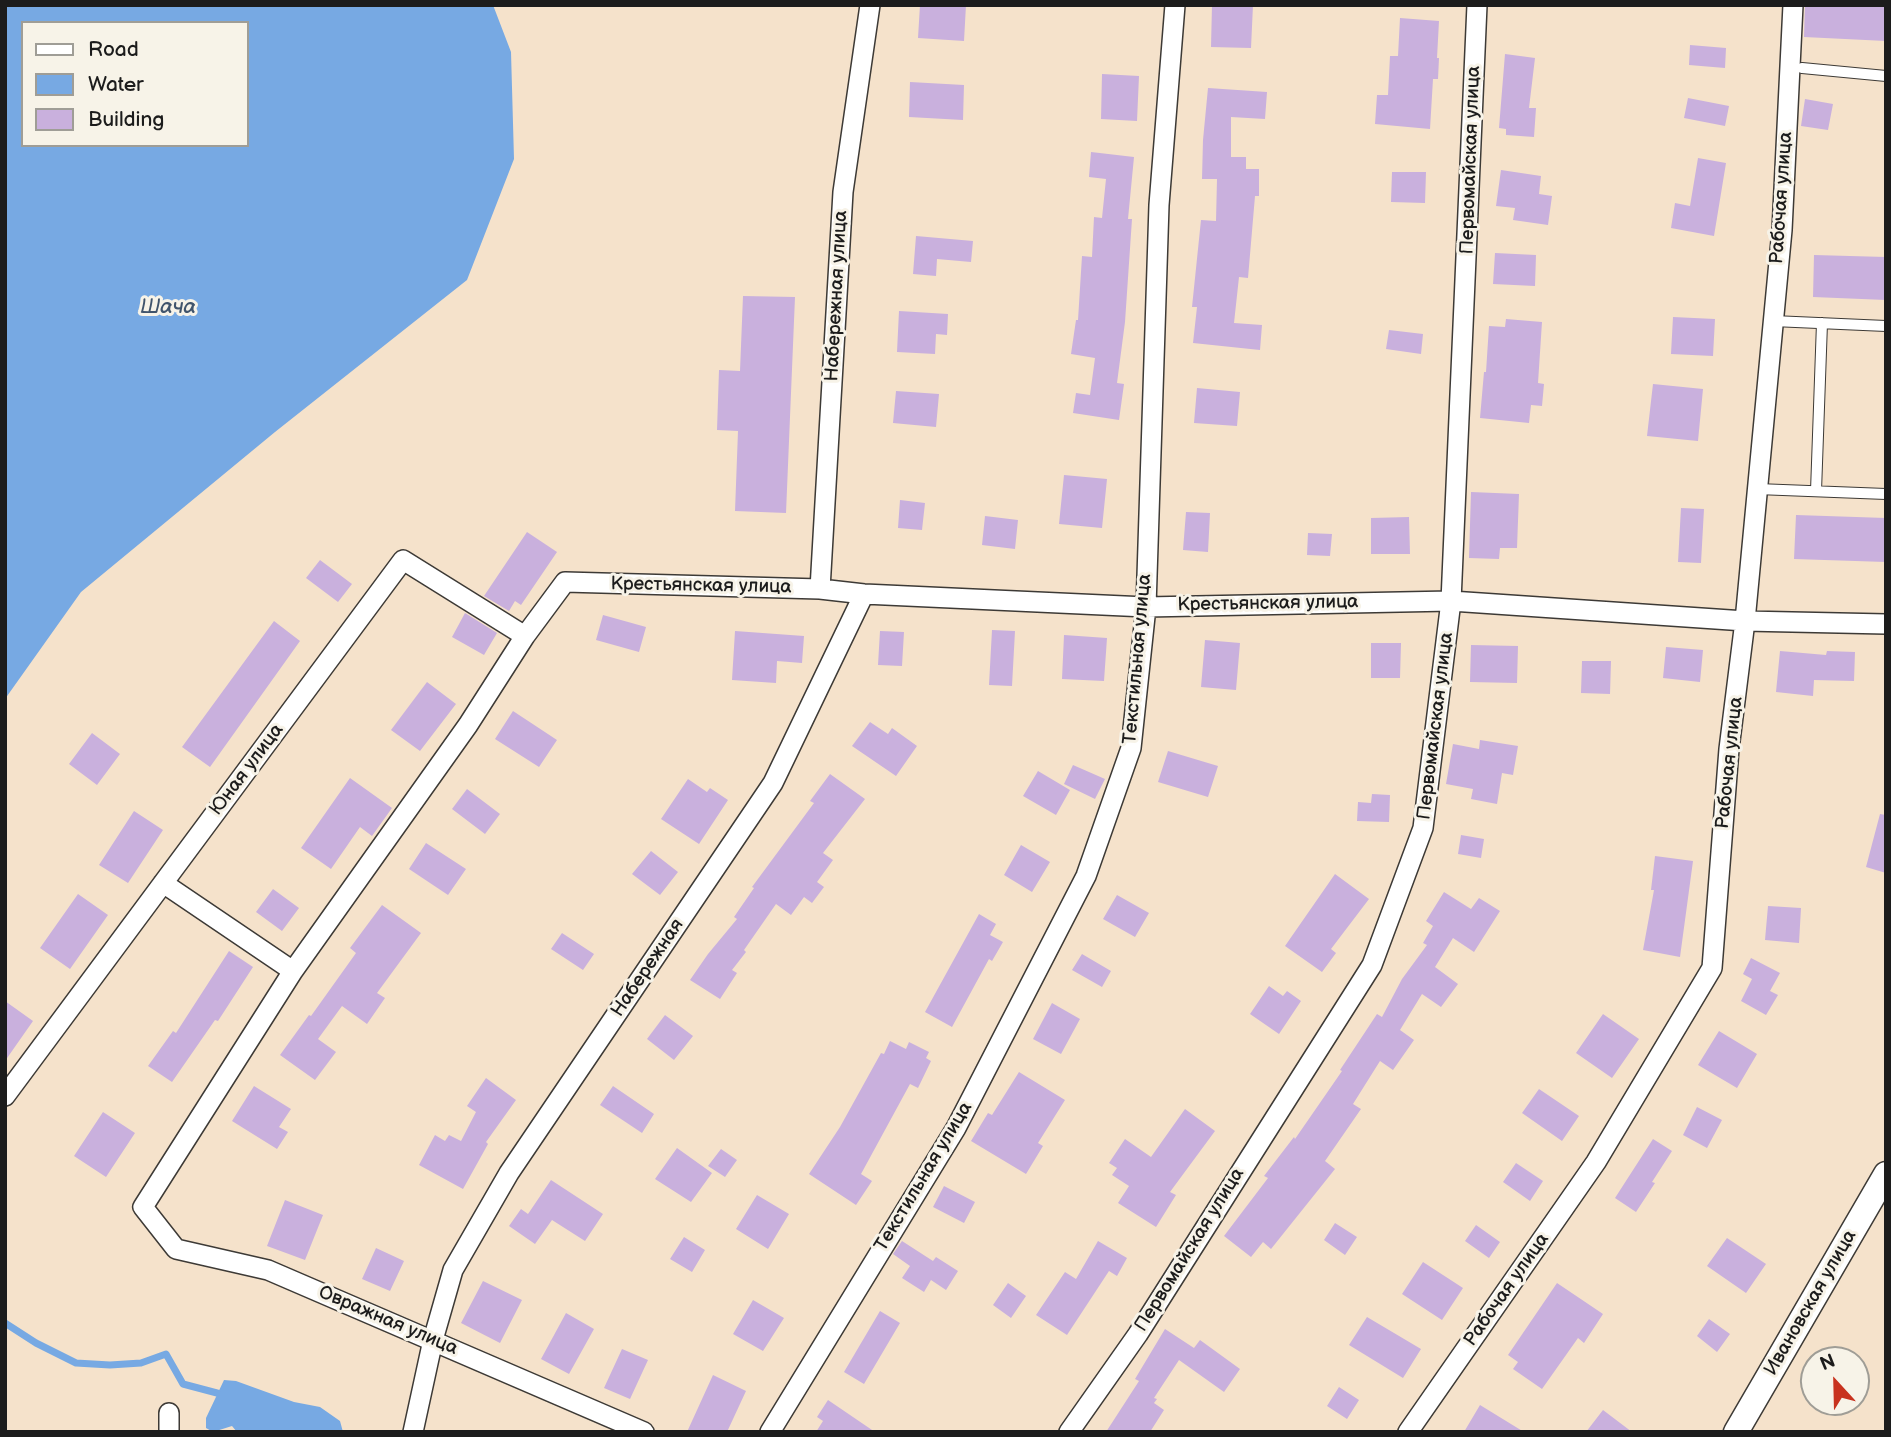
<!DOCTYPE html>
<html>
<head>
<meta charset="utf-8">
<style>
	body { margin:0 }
	#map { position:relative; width:1891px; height:1437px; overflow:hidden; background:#f5e2cb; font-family:"Balsamiq Sans",sans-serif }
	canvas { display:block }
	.frame { position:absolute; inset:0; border:7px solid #1c1c1c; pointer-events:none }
	.legend { position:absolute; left:21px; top:21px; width:228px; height:126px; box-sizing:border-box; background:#f7f3e8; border:2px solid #9f9d96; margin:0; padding:9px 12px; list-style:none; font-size:21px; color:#1c1c1c }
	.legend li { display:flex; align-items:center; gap:14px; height:35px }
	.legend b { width:35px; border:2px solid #9f9d96 }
	.north { position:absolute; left:1800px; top:1346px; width:70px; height:70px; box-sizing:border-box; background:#f7f3e8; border:2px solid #9f9d96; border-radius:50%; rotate:338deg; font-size:19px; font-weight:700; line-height:28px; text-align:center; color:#1c1c1c }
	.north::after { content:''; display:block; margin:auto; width:24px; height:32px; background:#c8321e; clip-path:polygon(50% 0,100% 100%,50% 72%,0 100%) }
</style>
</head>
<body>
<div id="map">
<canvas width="1891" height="1437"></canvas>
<div class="frame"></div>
<ul class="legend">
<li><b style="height:9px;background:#fff"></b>Road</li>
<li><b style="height:19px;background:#77a9e3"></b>Water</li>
<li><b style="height:19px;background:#c9b0dd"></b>Building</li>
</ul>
<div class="north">N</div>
</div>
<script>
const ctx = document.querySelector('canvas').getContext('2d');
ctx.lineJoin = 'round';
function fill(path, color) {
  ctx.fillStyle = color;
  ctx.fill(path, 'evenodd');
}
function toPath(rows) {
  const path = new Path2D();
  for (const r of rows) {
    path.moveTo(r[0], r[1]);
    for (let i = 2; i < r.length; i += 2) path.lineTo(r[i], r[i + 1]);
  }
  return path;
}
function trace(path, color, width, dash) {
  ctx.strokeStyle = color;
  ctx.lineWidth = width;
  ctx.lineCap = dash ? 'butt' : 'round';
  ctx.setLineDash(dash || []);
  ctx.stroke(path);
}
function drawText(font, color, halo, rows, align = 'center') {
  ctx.font = font + ' "Balsamiq Sans",sans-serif';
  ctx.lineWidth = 6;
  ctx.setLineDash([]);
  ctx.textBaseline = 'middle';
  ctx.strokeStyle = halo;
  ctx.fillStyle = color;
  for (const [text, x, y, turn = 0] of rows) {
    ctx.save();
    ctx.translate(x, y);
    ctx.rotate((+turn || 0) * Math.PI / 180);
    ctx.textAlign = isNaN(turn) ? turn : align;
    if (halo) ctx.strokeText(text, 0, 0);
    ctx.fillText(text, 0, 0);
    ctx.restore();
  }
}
fill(toPath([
	[5,5,493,5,511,52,514,159,467,280,275,432,81,592,5,699],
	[23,23,247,23,247,145,23,145],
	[224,1380,236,1381,294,1402,320,1407,340,1421,343,1432,237,1432,232,1426,213,1432,206,1428,206,1418]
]), '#77a9e3');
trace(toPath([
	[5,1323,36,1343,76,1363,110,1365,141,1363,166,1354,183,1384,217,1393]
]), '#77a9e3', 7);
fill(toPath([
	[920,5,966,5,964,41,918,38],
	[1212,5,1253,5,1251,48,1211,47],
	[1805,5,1886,5,1886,41,1804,37],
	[1400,18,1439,21,1437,58,1439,58,1438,79,1433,79,1430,129,1375,124,1377,95,1388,95,1390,56,1398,56],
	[1690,45,1726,48,1725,68,1689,65],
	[1505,54,1535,58,1529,108,1536,108,1534,137,1506,135,1506,129,1499,128],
	[1102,74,1139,76,1137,121,1101,119],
	[910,82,964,85,963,120,909,117],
	[1208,88,1267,92,1265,119,1231,117,1231,157,1246,157,1246,169,1259,169,1259,196,1255,196,1248,278,1239,277,1234,323,1262,325,1260,350,1193,343,1197,307,1192,307,1201,220,1216,221,1217,179,1202,179,1203,140],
	[1688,98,1729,106,1725,126,1684,118],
	[1805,99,1833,104,1828,130,1801,126],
	[1091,152,1134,157,1128,219,1132,219,1125,322,1117,383,1124,384,1119,420,1073,413,1076,393,1090,395,1095,358,1071,354,1076,320,1078,320,1082,256,1092,257,1094,217,1102,218,1106,179,1089,177],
	[1698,158,1726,163,1714,236,1671,228,1675,203,1690,206],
	[1501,170,1541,176,1539,194,1552,196,1548,225,1513,220,1515,208,1496,206],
	[1392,172,1426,172,1425,203,1391,202],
	[916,236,973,241,971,262,937,259,936,276,913,274],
	[1495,253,1536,255,1535,286,1493,284],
	[1814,255,1886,257,1886,300,1813,297],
	[743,296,795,297,786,513,735,511,738,431,717,430,719,370,740,371],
	[899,311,948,314,947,335,936,334,935,354,897,352],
	[1673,317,1715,319,1713,356,1671,354],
	[1506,319,1542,322,1538,383,1544,384,1542,406,1531,405,1529,423,1480,418,1484,372,1486,372,1489,326,1505,327],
	[1389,330,1423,334,1421,354,1386,349],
	[1653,384,1703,389,1698,441,1647,436],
	[1197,388,1240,392,1237,426,1194,423],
	[896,391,939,394,936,427,893,423],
	[1064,475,1107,479,1102,528,1059,524],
	[1471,492,1519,494,1517,548,1500,548,1499,559,1469,558],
	[900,500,925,503,922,530,898,528],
	[1681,508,1704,509,1701,563,1678,562],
	[1186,512,1210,513,1208,552,1183,550],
	[1796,515,1886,518,1886,562,1794,559],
	[985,516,1018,520,1015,549,982,545],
	[1409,517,1410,554,1371,554,1371,518],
	[527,532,557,552,521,605,515,601,509,611,484,596],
	[1308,533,1332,534,1330,556,1307,555],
	[320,560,352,584,338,602,306,578],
	[465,613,497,633,484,655,452,637],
	[603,615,646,627,639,652,596,640],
	[274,621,300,641,210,767,182,747],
	[992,630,1015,631,1012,686,989,685],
	[735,631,804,636,802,663,777,661,776,683,732,680],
	[880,631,904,632,902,666,878,665],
	[1064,635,1107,638,1104,681,1062,679],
	[1205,640,1240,643,1236,690,1201,687],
	[1371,643,1401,643,1400,678,1371,678],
	[1471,645,1518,646,1517,683,1470,682],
	[1666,647,1703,650,1700,682,1663,678],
	[1780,651,1826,655,1827,651,1855,652,1854,681,1814,680,1813,696,1776,692],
	[1582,661,1611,661,1610,694,1581,693],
	[427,682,456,704,420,751,391,730],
	[513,711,557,740,539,767,495,739],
	[870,722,888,734,892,728,917,746,896,776,852,746],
	[92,733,120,754,97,785,69,764],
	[1480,740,1518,746,1513,775,1502,773,1497,804,1471,799,1473,789,1446,784,1453,744,1479,749],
	[1168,751,1218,766,1208,797,1158,782],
	[1073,765,1105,779,1095,799,1064,784],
	[1038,771,1070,790,1056,815,1023,796],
	[830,774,865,799,823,853,833,860,817,882,824,887,812,903,804,897,791,915,776,904,744,950,746,952,732,970,737,973,720,999,690,980,708,954,737,919,734,917,754,888,752,887,814,803,810,801],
	[350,778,392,808,372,836,360,827,331,869,301,848],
	[688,779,707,792,710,788,728,800,699,844,661,819],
	[467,789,500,814,485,834,452,809],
	[1372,794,1390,795,1389,822,1357,821,1358,802,1371,803],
	[134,811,163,830,128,883,99,865],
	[1880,814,1886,815,1886,873,1866,867],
	[1461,835,1484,839,1481,858,1458,854],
	[426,843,466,869,448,895,409,869],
	[1021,845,1050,862,1032,892,1004,875],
	[651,851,678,872,660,895,632,874],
	[1655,856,1693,861,1680,957,1643,950,1654,890,1651,890],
	[1335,874,1369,899,1331,949,1336,953,1322,972,1285,946],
	[273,889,299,908,282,931,256,912],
	[1444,892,1471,909,1479,898,1500,911,1474,952,1453,938,1435,967,1458,984,1441,1007,1422,994,1400,1030,1414,1040,1393,1070,1380,1061,1353,1104,1361,1109,1325,1161,1335,1169,1271,1249,1263,1242,1251,1257,1224,1236,1268,1178,1264,1176,1294,1137,1295,1139,1342,1071,1340,1070,1377,1014,1382,1017,1402,979,1427,945,1423,943,1433,926,1426,921],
	[78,894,108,915,70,969,40,948],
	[1117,895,1149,913,1135,937,1103,919],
	[382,905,421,933,377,993,385,998,367,1024,342,1006,318,1039,336,1052,315,1080,280,1055,309,1015,311,1016,356,953,350,948],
	[1768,906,1801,908,1799,943,1765,940],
	[979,914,996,924,990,935,1003,942,992,961,989,959,952,1027,925,1012],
	[562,933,594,954,583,970,551,949],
	[229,951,253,967,218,1021,215,1020,172,1082,148,1066,173,1031,176,1033],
	[1082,954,1111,971,1102,987,1072,970],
	[1751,958,1780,973,1770,991,1778,995,1766,1015,1741,1001,1752,979,1743,974],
	[1269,986,1283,996,1287,991,1301,1001,1279,1034,1250,1014],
	[5,1001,33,1021,5,1061],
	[1052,1003,1080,1019,1061,1054,1033,1039],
	[1603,1014,1639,1039,1612,1078,1576,1053],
	[665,1015,693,1036,674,1060,647,1039],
	[1719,1031,1757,1054,1737,1088,1698,1065],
	[890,1041,906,1049,909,1042,929,1052,926,1058,931,1061,918,1088,910,1084,861,1174,872,1181,856,1205,809,1174,840,1127,881,1053,884,1054],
	[1019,1072,1065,1100,1038,1143,1043,1146,1026,1174,971,1141,988,1113,992,1115],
	[486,1078,516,1100,486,1142,488,1144,463,1189,419,1165,435,1135,445,1141,449,1135,461,1141,476,1112,467,1106],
	[254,1086,291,1109,279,1127,288,1132,277,1149,232,1121],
	[613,1086,654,1114,642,1133,600,1105],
	[1539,1089,1579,1116,1562,1141,1522,1113],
	[1697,1107,1722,1120,1707,1148,1683,1135],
	[1185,1109,1215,1131,1170,1192,1176,1195,1156,1227,1118,1203,1129,1186,1112,1175,1117,1168,1109,1163,1125,1139,1151,1157],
	[103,1112,135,1133,106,1177,74,1156],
	[1653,1139,1672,1151,1652,1182,1655,1183,1636,1212,1615,1198],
	[677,1148,712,1173,691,1202,655,1179],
	[721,1149,737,1160,725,1177,708,1166],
	[1516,1163,1543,1181,1530,1201,1503,1182],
	[551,1180,603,1214,585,1241,552,1220,535,1244,509,1226,521,1209,528,1214],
	[944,1186,975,1202,964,1223,933,1207],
	[757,1195,789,1214,768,1249,736,1229],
	[285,1200,323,1215,305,1260,267,1246],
	[1335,1223,1357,1237,1345,1255,1324,1240],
	[1476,1225,1500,1242,1489,1258,1465,1241],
	[684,1237,705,1250,692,1272,670,1259],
	[1727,1238,1766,1264,1746,1293,1707,1266],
	[902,1241,933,1261,936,1257,958,1271,946,1290,931,1280,924,1292,902,1278,910,1266,893,1254],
	[1098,1241,1127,1258,1117,1276,1109,1271,1067,1335,1036,1315,1065,1272,1076,1279],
	[376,1248,404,1261,390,1291,362,1279],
	[1423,1262,1463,1288,1442,1320,1402,1294],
	[483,1281,522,1300,500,1343,461,1323],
	[1008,1283,1026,1296,1011,1318,993,1305],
	[1557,1283,1603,1314,1584,1343,1578,1338,1542,1389,1513,1369,1518,1362,1508,1355],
	[753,1300,784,1318,763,1351,733,1334],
	[880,1311,900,1323,864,1384,844,1372],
	[566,1313,594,1329,569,1374,541,1359],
	[1367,1317,1421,1349,1403,1378,1349,1345],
	[1709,1319,1730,1334,1717,1352,1697,1336],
	[1165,1329,1194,1348,1200,1340,1240,1369,1224,1392,1179,1360,1154,1398,1157,1399,1154,1403,1164,1410,1150,1432,1106,1432,1139,1381,1135,1379],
	[622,1349,648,1360,630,1399,604,1388],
	[713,1375,746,1391,727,1432,687,1432],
	[1339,1387,1359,1400,1347,1419,1327,1406],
	[828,1400,875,1432,816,1432,823,1421,817,1417],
	[1480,1405,1524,1432,1464,1432],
	[1603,1410,1632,1432,1586,1432]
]), '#c9b0dd');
const service = toPath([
	[1802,68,1886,76],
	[1773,321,1886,326],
	[1757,489,1886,494],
	[1816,491,1822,323]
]);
const minor = toPath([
	[820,589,843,192,870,5],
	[163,883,293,971],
	[5,1096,403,560,525,636],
	[169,1432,169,1413],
	[413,1432,433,1340,453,1270,509,1173,773,783,864,594],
	[644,1432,268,1270,176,1249,143,1207,293,971,468,725,525,636,565,582,820,589,864,594,1146,607,1451,601,1745,621,1886,624],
	[770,1432,956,1128,1086,876,1131,748,1146,607,1159,205,1175,5],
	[1069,1432,1138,1334,1372,965,1423,828,1451,601,1477,5],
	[1408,1432,1596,1162,1712,968,1729,749,1745,621,1782,230,1793,5]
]);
const tertiary = toPath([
	[1736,1432,1886,1174]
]);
trace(service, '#3d3a36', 12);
trace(minor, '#3d3a36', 22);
trace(tertiary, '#3d3a36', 27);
trace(service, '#fff', 10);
trace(minor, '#fff', 19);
trace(tertiary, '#fff', 24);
drawText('19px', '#1c1c1c', '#f7f3e8', [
	["Первомайская улица",1471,160,-88],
	["Рабочая улица",1782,198,-86],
	["Набережная улица",837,296,-87],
	["Крестьянская улица",701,586,1],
	["Крестьянская улица",1268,604,-1],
	["Текстильная улица",1138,659,-85],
	["Первомайская улица",1436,726,-83],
	["Рабочая улица",1730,763,-84],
	["Юная улица",247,770,-53],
	["Набережная",648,968,-56],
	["Текстильная улица",924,1177,-59],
	["Первомайская улица",1190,1250,-58],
	["Рабочая улица",1507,1290,-55],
	["Ивановская улица",1811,1303,-60],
	["Овражная улица",388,1321,23]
]);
drawText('italic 21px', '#40546c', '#f7f3e8', [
	["Шача",168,308]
]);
</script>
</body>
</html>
